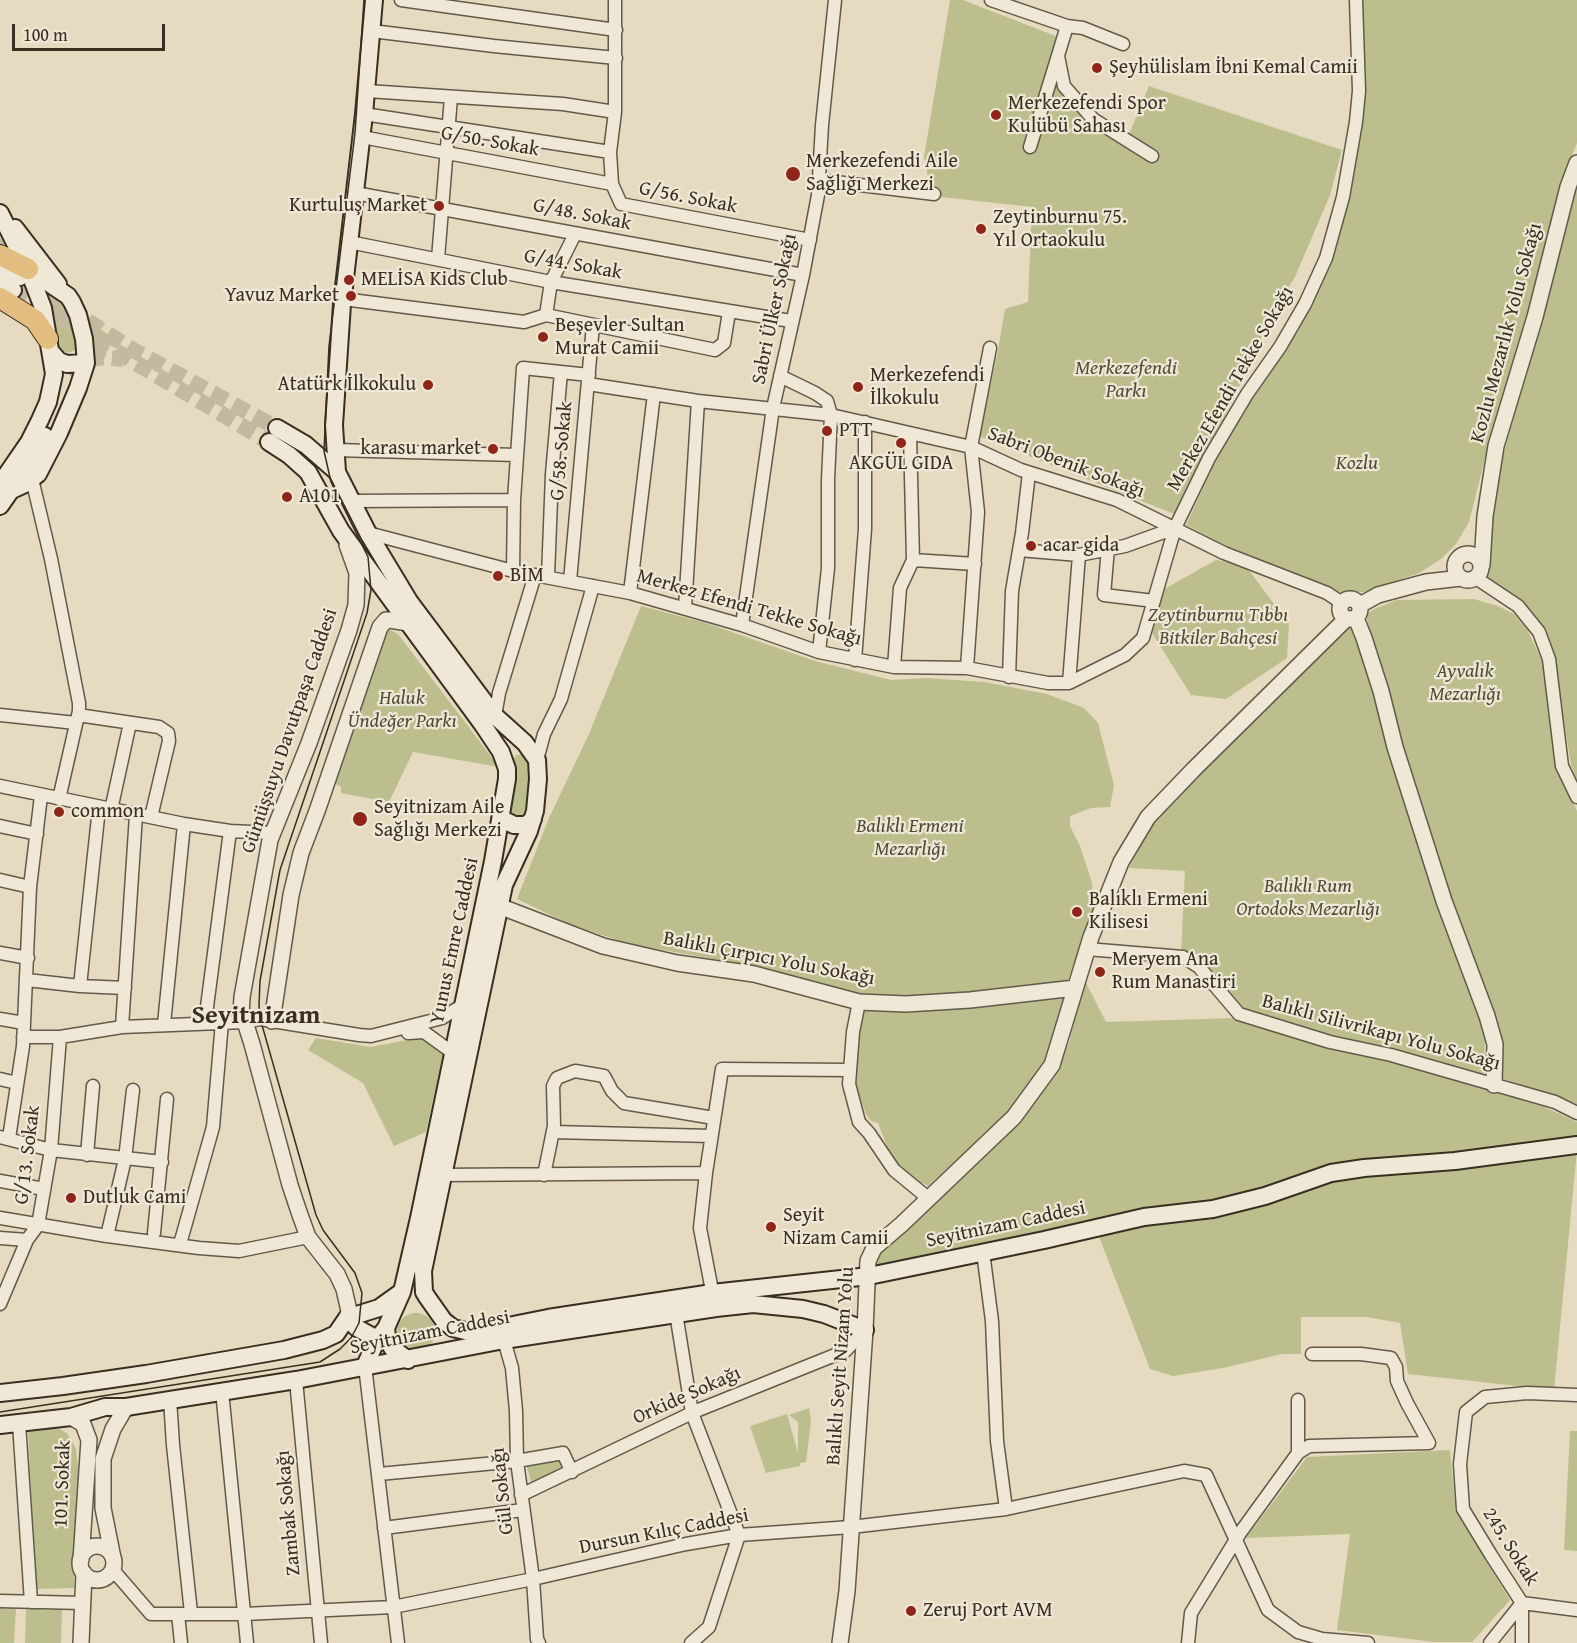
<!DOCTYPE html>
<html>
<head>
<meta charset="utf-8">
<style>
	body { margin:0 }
	#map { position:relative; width:1577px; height:1643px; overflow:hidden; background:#e6dbc0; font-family:"Gentium Book Plus",serif }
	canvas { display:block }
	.scale { position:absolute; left:12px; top:24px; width:153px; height:27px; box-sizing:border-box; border:3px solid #392e20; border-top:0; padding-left:8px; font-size:18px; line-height:21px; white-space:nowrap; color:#392e20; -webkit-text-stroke:4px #efe8d6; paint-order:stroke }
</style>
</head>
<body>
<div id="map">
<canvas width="1577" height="1643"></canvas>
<div class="scale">100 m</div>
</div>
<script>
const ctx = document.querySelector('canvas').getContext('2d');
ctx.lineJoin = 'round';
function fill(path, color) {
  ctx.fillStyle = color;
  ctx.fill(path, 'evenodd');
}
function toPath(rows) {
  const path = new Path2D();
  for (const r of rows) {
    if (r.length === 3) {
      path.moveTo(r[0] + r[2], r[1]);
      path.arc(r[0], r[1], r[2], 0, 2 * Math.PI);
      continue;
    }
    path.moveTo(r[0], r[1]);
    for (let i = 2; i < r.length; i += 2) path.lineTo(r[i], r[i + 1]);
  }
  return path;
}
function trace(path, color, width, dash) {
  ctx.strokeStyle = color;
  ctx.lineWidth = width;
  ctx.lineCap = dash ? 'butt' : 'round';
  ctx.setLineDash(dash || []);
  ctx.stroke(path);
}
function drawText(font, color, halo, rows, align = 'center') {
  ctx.font = font + ' "Gentium Book Plus",serif';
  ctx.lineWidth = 4.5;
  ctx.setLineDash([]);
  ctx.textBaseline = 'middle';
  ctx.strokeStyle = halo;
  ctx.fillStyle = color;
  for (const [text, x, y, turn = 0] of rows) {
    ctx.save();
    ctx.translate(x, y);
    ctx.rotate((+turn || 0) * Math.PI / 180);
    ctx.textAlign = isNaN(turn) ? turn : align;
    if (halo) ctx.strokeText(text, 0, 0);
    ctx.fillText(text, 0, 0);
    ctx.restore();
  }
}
fill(toPath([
	[950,0,963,0,1058,37,1058,85,1090,126,1124,146,1149,86,1342,150,1330,195,1295,277,1274,311,1179,516,979,436,997,356,1005,309,1028,302,1032,207,932,196,924,157],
	[1361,0,1577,0,1577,143,1561,181,1538,281,1489,443,1469,522,1456,544,1441,559,1419,573,1364,592,1340,592,1235,550,1186,525,1217,458,1258,389,1297,333,1334,255,1348,194],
	[1577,182,1577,780,1571,765,1554,658,1546,633,1533,613,1514,596,1488,583,1487,513,1553,277],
	[58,302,64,305,75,328,77,347,74,351,67,353,58,348,51,310,52,305],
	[89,322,109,335,101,349,107,354,101,363,95,360],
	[1216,560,1245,565,1289,624,1287,658,1226,699,1191,695,1152,633,1159,592],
	[1474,599,1498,606,1514,614,1527,629,1542,661,1553,743,1565,785,1577,811,1577,1104,1502,1078,1502,1045,1494,1010,1434,852,1397,732,1366,615,1374,609,1397,600],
	[641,606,706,623,815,661,891,680,927,678,984,682,1047,694,1084,708,1098,723,1114,785,1110,807,1091,808,1070,816,1070,826,1080,846,1092,883,1093,909,1066,985,894,998,850,993,748,965,629,944,567,923,517,899,549,818,589,734],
	[1349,625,1363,649,1388,746,1447,931,1485,1033,1484,1076,1393,1048,1336,1036,1246,1010,1203,967,1181,953,1185,871,1129,868,1154,820,1181,790],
	[389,629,398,634,499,767,413,752,389,802,341,793,341,787,334,783,382,632],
	[517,755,523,755,529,762,531,783,526,812,525,816,520,819,511,815,510,813,513,759],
	[1084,979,1106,1022,1235,1018,1333,1050,1392,1062,1542,1106,1577,1122,1577,1139,1117,1216,957,1248,876,1268,876,1259,882,1248,1056,1070,1069,1043],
	[1066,993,1047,1064,1010,1112,928,1186,896,1169,878,1123,871,1121,866,1114,854,1082,863,1009,918,1012],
	[422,1037,443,1053,426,1132,394,1146,363,1083,308,1050,316,1038,371,1047],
	[1577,1150,1554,1390,1408,1374,1400,1323,1367,1317,1301,1317,1301,1354,1282,1354,1223,1368,1173,1376,1150,1369,1098,1234,1327,1180],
	[416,1332,19],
	[809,1408,811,1421,806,1462,800,1463,800,1466,766,1473,750,1426,787,1414,798,1453,798,1422,789,1415],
	[52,1425,67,1433,76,1449,79,1474,74,1536,74,1588,35,1589,28,1428],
	[1570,1431,1577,1431,1577,1551,1564,1550],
	[1450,1450,1456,1512,1510,1600,1472,1642,1434,1642,1337,1630,1350,1534,1246,1538,1307,1457],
	[559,1456,566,1470,532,1486,526,1463],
	[0,1607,16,1608,14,1643,0,1643],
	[26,1609,62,1610,61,1643,25,1643]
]), '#bcbe8e');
trace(toPath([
	[27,282,133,350,277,428],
	[13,290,269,442],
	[71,376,76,368,91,359,103,357,123,359]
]), '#c3b8a0', 16, [16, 8]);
trace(toPath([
	[0,239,27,258]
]), '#c3b8a0', 20, [20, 10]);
const minor = toPath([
	[401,0,616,30],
	[615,0,615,112,610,152,612,184,621,204,810,240],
	[991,0,1067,26,1083,28,1123,44],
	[372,31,494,46,616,58],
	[1058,56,1064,86,1093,119,1152,156],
	[367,91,563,104,615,112],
	[364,114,610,152],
	[362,137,612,184],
	[1030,147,1067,26],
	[819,180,934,194],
	[355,193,803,275],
	[349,242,551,282,791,321],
	[438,259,451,97],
	[343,299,524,322,546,315],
	[546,315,715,350,724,343,729,312],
	[546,315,551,282,575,234],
	[780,376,815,393,827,401,831,415,828,480,828,568,819,652],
	[588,384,698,401,831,415,971,447,1021,470,1117,500,1224,553,1327,593,1342,603],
	[335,450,517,455],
	[32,479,51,559,79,703,79,711,59,799],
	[353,501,514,500],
	[368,533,513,571,630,593,742,625,819,652,894,667,967,668,1048,683,1069,683,1125,655,1143,638,1175,528,1209,458,1247,394,1280,347,1305,304,1326,258,1343,197,1356,122,1359,91,1356,0],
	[1108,548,1104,595,1154,601],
	[1019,550,1079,555,1125,546,1175,528],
	[913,560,975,564],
	[513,571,514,500,523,368,589,375],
	[548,576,552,474,561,372],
	[1476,578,1518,606,1539,632,1549,659,1562,766,1577,797],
	[570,581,593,325],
	[630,593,654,394],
	[685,608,698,401],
	[742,625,773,408,803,275,818,195,822,125,835,0],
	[855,660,865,529,865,422],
	[894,667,900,588,913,560,910,434],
	[967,668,978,512,971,447,990,348],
	[1009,677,1012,591,1022,533,1029,473],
	[1069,683,1079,555],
	[0,715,76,723],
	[78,715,159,727,168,733,169,741,151,817],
	[495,716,499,693,535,575],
	[537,760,544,734,561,699,593,586],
	[0,786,184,824,230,831,273,833],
	[111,810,130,723],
	[0,826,37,834],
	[0,880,30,887],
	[1087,949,1183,957,1199,967,1239,1014,1330,1042,1391,1055,1555,1102,1577,1113],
	[0,953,28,958],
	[27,980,80,986,125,988],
	[80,986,99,808],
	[859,1002,853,1032,849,1084,859,1122,869,1133,894,1170,928,1198],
	[0,1019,24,1023],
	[205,1022,230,831],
	[164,1024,184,824],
	[122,1027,136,815],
	[408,1033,424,1032,453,1053],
	[23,1037,60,1037,122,1027,245,1022,260,1019,359,1035,371,1036,442,1018,463,1005],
	[0,1079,17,1083],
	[553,1132,711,1136],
	[0,1137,51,1150,162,1162],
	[9,1138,23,1046,30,887,41,796],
	[87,1155,93,1086],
	[442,1175,706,1173],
	[544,1175,554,1126,553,1086,557,1078,575,1071,604,1076,612,1091,624,1103,714,1118],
	[0,1181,44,1189],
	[0,1218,107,1236,199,1248,239,1251,308,1237],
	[154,1233,167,1099],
	[107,1236,125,1159,133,1090],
	[0,1238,27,1240],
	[180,1244,213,1127,222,1022],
	[983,1252,992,1321,997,1441,1006,1509],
	[714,1301,700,1228,706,1173,722,1069,850,1070],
	[0,1304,27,1240,38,1225,51,1150,60,1037],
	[676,1313,692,1413,739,1535,709,1627,691,1643],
	[504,1340,512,1368,516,1411,517,1461,533,1579,537,1639,539,1643],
	[365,1366,398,1643],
	[296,1380,321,1643],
	[222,1391,247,1643],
	[170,1399,173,1445,191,1613],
	[1298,1400,1298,1453],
	[19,1423,31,1602],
	[379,1474,517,1461,563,1453,572,1472],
	[521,1495,696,1411,845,1351,865,1330],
	[384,1528,523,1510],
	[113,1570,151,1614,244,1614,393,1607,533,1579,686,1544,739,1535,851,1527,1006,1509,1184,1471,1206,1475,1268,1610,1298,1632,1322,1639,1368,1643],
	[0,1601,83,1603],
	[1522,1603,1491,1555,1463,1509,1460,1464,1466,1412,1485,1397,1527,1393,1577,1395],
	[1522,1603,1577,1610],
	[178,1614,181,1643],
	[1188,1643,1191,1613,1240,1533,1298,1453,1309,1446,1429,1443,1407,1403,1397,1381,1396,1367,1391,1358,1361,1354,1312,1354],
	[1490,1643,1522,1603],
	[1522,1643,1522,1603]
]);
const tertiary = toPath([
	[347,545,357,573,356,605,349,630,309,743,270,840,242,997,241,1016,245,1022,252,1044,290,1185,299,1212,308,1237,337,1274,344,1289,349,1311,347,1318],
	[1468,567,13],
	[1482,565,1485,516,1496,446,1535,317,1568,187,1577,163],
	[1350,609,10],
	[1360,605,1378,595,1426,582,1461,578],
	[1356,618,1364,638,1381,691,1395,747,1444,901,1487,1016,1495,1044,1494,1085],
	[499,906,603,946,677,963,754,974,859,1002,906,1004,970,1000,1075,988],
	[272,1021,291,895,301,853,317,811,380,627,386,620,390,620,408,623],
	[71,1417,83,1424,89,1440,81,1560],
	[97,1563,17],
	[113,1558,103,1508,103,1459,113,1429,126,1407],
	[81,1643,84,1573],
	[840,1643,847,1591,865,1330,868,1261,874,1248,902,1224,1014,1117,1052,1065,1091,937,1121,862,1148,817,1194,769,1346,619]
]);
const secondary = toPath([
	[0,213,28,269,43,308,54,374,48,402,40,420,29,442,0,484],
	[15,228,58,284],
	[0,268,20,277],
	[0,284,13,290],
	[52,353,59,361,67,364,86,363],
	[277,428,306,445,337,472,368,533,409,601,495,716,525,743,537,760,538,779,535,811,529,831,504,885,423,1271,424,1292,427,1297,444,1321,453,1328,469,1332,478,1332,548,1318,712,1293,869,1276,1044,1240,1144,1217,1213,1209,1265,1196,1331,1173,1364,1168,1455,1161,1577,1145],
	[269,442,289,455,308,472,341,531,483,725,501,752,507,769,507,779,493,861,419,1218,402,1292,386,1328,387,1336,392,1348,408,1360],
	[337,472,334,425,342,304,364,114,374,0],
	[12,490,25,484,38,474,59,433,78,388,86,363,84,339,78,315,72,302,68,296,28,269],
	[0,506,21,476,45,436],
	[501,816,504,820,514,825,526,825,533,819],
	[347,1318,379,1308,400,1293],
	[347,1318,357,1328,377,1339],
	[365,1366,377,1339,386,1328],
	[0,1393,63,1386,146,1374,284,1350,323,1340,336,1334,347,1318],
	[0,1425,71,1417,105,1407,126,1407,296,1380,504,1340,716,1308,753,1304,803,1309,824,1314,865,1330]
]);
const primary = toPath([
	[0,255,28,269],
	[0,298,35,320,48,339]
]);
trace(minor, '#645948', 15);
trace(tertiary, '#645948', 18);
trace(secondary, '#392e20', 20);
trace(primary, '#392e20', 22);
trace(minor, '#efe8d6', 12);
trace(tertiary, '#efe8d6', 15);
trace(secondary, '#efe8d6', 16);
trace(primary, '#e3be80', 20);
trace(toPath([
	[0,1412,320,1362,340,1349,351,1338,359,1323,362,1293,355,1273,323,1230,316,1215,262,1025,259,1006,260,981,280,870,367,613,371,590,368,557,331,482,324,451,329,346,355,133,364,0]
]), '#392e20', 1.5);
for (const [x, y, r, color] of [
	[1097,68,6,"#8f2418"],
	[996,115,6,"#8f2418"],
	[793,174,8,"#8f2418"],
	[439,206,6,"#8f2418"],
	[981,229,6,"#8f2418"],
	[349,280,6,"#8f2418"],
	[351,296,6,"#8f2418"],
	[543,337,6,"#8f2418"],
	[428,385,6,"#8f2418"],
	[858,387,6,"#8f2418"],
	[827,431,6,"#8f2418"],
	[901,443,6,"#8f2418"],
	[493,449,6,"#8f2418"],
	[287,497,6,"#8f2418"],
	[1031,546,6,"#8f2418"],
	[498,576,6,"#8f2418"],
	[59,812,6,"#8f2418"],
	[360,819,8,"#8f2418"],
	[1077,912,6,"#8f2418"],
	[1100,972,6,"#8f2418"],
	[71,1198,6,"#8f2418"],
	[771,1227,6,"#8f2418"],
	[911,1611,6,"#8f2418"]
]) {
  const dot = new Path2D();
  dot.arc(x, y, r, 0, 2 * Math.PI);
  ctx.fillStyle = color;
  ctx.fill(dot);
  trace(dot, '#efe8d6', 2);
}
drawText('20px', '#392e20', '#efe8d6', [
	["Şeyhülislam İbni Kemal Camii",1109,68],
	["Merkezefendi Spor",1008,104],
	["Kulübü Sahası",1008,127],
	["Merkezefendi Aile",806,162],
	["Sağlığı Merkezi",806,185],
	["Kurtuluş Market",427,206,"right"],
	["Zeytinburnu 75.",993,218],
	["Yıl Ortaokulu",993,241],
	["MELİSA Kids Club",361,280],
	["Yavuz Market",339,296,"right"],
	["Beşevler Sultan",555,326],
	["Murat Camii",555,349],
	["Merkezefendi",870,376],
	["İlkokulu",870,399],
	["Atatürk İlkokulu",416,385,"right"],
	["PTT",839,431],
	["karasu market",481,449,"right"],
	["AKGÜL GIDA",901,464,"center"],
	["A101",299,497],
	["acar gida",1043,546],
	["BİM",510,576],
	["Seyitnizam Aile",374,808],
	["Sağlığı Merkezi",374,831],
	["common",71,812],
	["Balıklı Ermeni",1089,900],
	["Kilisesi",1089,923],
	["Meryem Ana",1112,960],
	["Rum Manastiri",1112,983],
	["Dutluk Cami",83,1198],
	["Seyit",783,1216],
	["Nizam Camii",783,1239],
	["Zeruj Port AVM",923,1611]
], 'left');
drawText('20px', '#392e20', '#efe8d6', [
	["G/50. Sokak",490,142,10],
	["G/56. Sokak",688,198,11],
	["G/48. Sokak",582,215,11],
	["G/44. Sokak",573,265,10],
	["Sabri Ülker Sokağı",775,309,-78],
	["Kozlu Mezarlık Yolu Sokağı",1507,333,-75],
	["Merkez Efendi Tekke Sokağı",1231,389,-60],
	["G/58. Sokak",562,451,-85],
	["Sabri Obenik Sokağı",1066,463,21],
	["Merkez Efendi Tekke Sokağı",749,608,16],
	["Gümüşsuyu Davutpaşa Caddesi",290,731,-71],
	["Yunus Emre Caddesi",455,941,-78],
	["Balıklı Çırpıcı Yolu Sokağı",769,959,11],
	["Balıklı Silivrikapı Yolu Sokağı",1381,1033,15],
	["G/13. Sokak",28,1155,-83],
	["Seyitnizam Caddesi",1006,1225,-12],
	["Seyitnizam Caddesi",430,1333,-11],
	["Balıklı Seyit Nizam Yolu",841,1366,-86],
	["Orkide Sokağı",687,1396,-24],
	["101. Sokak",63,1484,-88],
	["Gül Sokağı",503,1491,-96],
	["Zambak Sokağı",289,1513,-95],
	["Dursun Kılıç Caddesi",664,1532,-11],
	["245. Sokak",1510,1547,58]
]);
drawText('italic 20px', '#534b36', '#efe8d6', [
	["Merkezefendi",1126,369],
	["Parkı",1126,392],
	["Kozlu",1357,464],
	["Zeytinburnu Tıbbı",1218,616],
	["Bitkiler Bahçesi",1218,639],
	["Ayvalık",1465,672],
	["Mezarlığı",1465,695],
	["Haluk",402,699],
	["Ündeğer Parkı",402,722],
	["Balıklı Ermeni",910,827],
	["Mezarlığı",910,850],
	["Balıklı Rum",1308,887],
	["Ortodoks Mezarlığı",1308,910]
]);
drawText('bold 26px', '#392e20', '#efe8d6', [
	["Seyitnizam",256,1016]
]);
</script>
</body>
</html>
